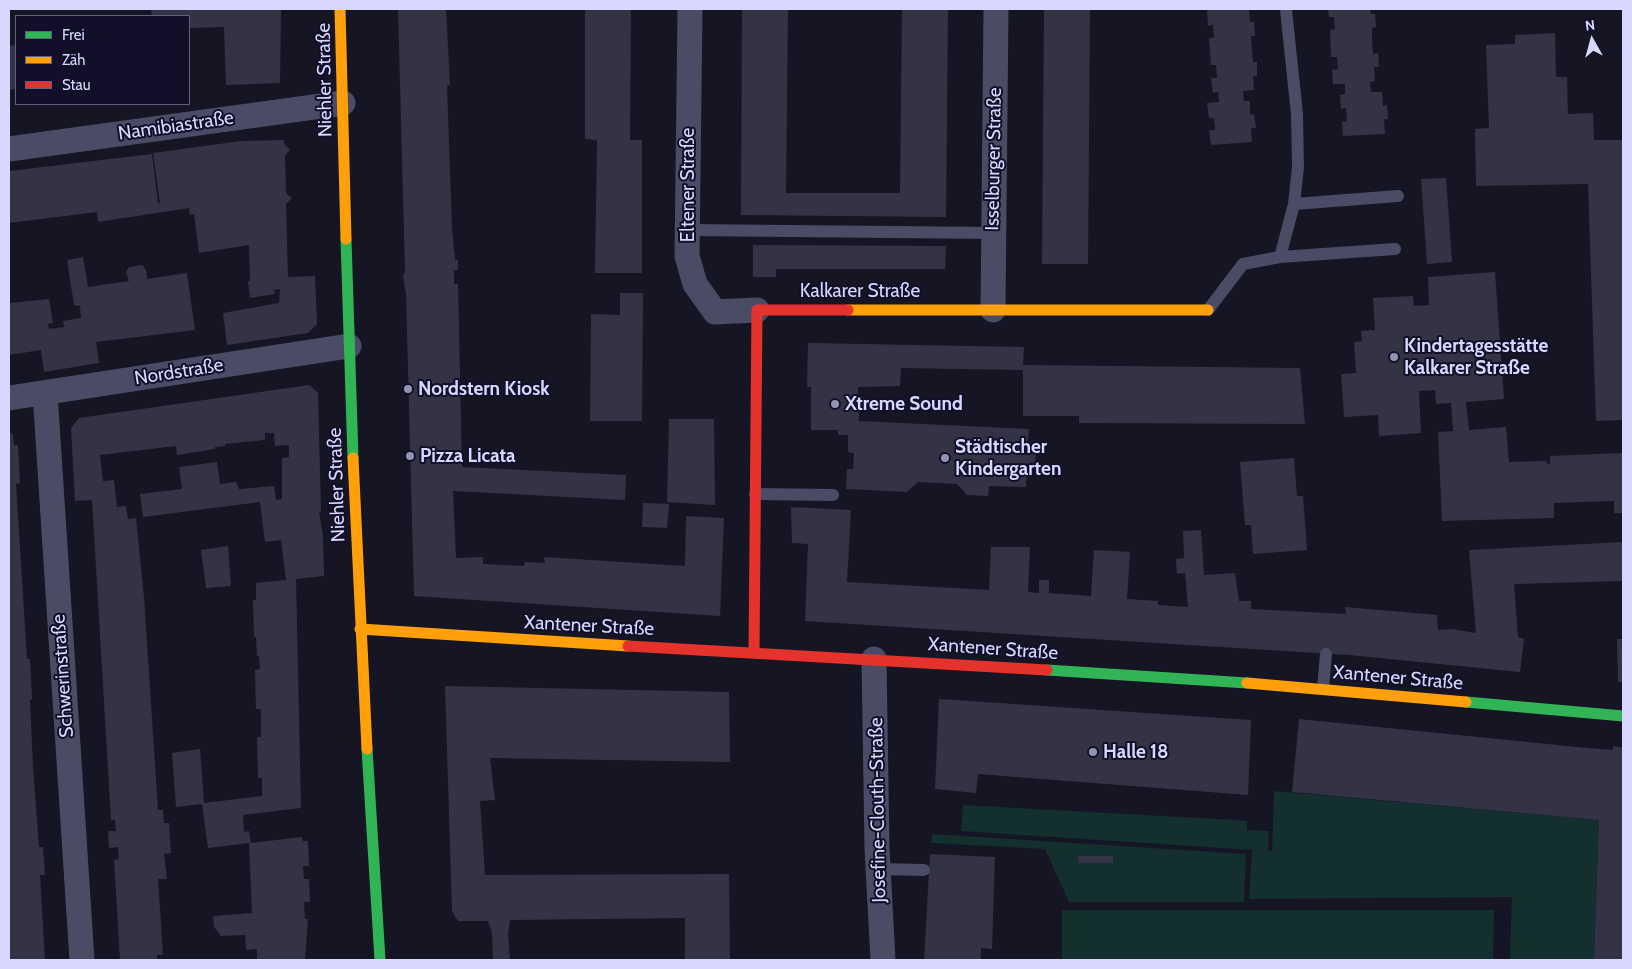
<!DOCTYPE html>
<html>
<head>
<meta charset="utf-8">
<style>
	body { margin:0 }
	#map { position:relative; width:1632px; height:969px; overflow:hidden; background:#161523; font-family:Cabin,sans-serif }
	canvas { display:block }
	.frame { position:absolute; inset:0; border:10px solid #d9d7ff; pointer-events:none }
	.legend { position:absolute; left:15px; top:15px; width:175px; height:90px; box-sizing:border-box; background:#120f29; border:1px solid #625f7f; margin:0; padding:6px 9px; list-style:none; font-size:15px; color:#d9d7ff }
	.legend li { display:flex; align-items:center; gap:10px; height:25px }
	.legend b { width:25px; border:1px solid #625f7f }
	.north { position:absolute; left:1567px; top:15px; width:50px; height:50px; -webkit-text-stroke:4px #120f29; paint-order:stroke; rotate:353deg; font-size:14px; font-weight:700; line-height:20px; text-align:center; color:#d9d7ff }
	.north::after { content:''; display:block; margin:auto; width:18px; height:22px; background:#d9d7ff; clip-path:polygon(50% 0,100% 100%,50% 72%,0 100%) }
</style>
</head>
<body>
<div id="map">
<canvas width="1632" height="969"></canvas>
<div class="frame"></div>
<ul class="legend">
<li><b style="height:6px;background:#30b455"></b>Frei</li>
<li><b style="height:6px;background:#ff9f0a"></b>Zäh</li>
<li><b style="height:6px;background:#e5322d"></b>Stau</li>
</ul>
<div class="north">N</div>
</div>
<script>
const ctx = document.querySelector('canvas').getContext('2d');
ctx.lineJoin = 'round';
function fill(path, color) {
  ctx.fillStyle = color;
  ctx.fill(path, 'evenodd');
}
function toPath(rows) {
  const path = new Path2D();
  for (const r of rows) {
    path.moveTo(r[0], r[1]);
    for (let i = 2; i < r.length; i += 2) path.lineTo(r[i], r[i + 1]);
  }
  return path;
}
function trace(path, color, width, dash) {
  ctx.strokeStyle = color;
  ctx.lineWidth = width;
  ctx.lineCap = dash ? 'butt' : 'round';
  ctx.setLineDash(dash || []);
  ctx.stroke(path);
}
function drawText(font, color, halo, rows, align = 'center') {
  ctx.font = font + ' Cabin,sans-serif';
  ctx.lineWidth = 4;
  ctx.setLineDash([]);
  ctx.textBaseline = 'middle';
  ctx.strokeStyle = halo;
  ctx.fillStyle = color;
  for (const [text, x, y, turn = 0] of rows) {
    ctx.save();
    ctx.translate(x, y);
    ctx.rotate((+turn || 0) * Math.PI / 180);
    ctx.textAlign = isNaN(turn) ? turn : align;
    if (halo) ctx.strokeText(text, 0, 0);
    ctx.fillText(text, 0, 0);
    ctx.restore();
  }
}
fill(toPath([
	[1274,791,1599,820,1594,960,1510,960,1512,897,1249,899,1252,850,961,831,963,805,1236,820,1247,821,1247,830,1269,831,1268,851,1272,851],
	[932,834,1246,854,1244,902,1069,902,1045,849,931,843],
	[1062,910,1494,910,1493,960,1062,960]
]), '#132f2e');
fill(toPath([
	[151,9,281,9,280,83,226,85,224,27,189,28,189,16,152,16],
	[398,9,446,9,450,85,447,85,452,227,455,260,458,260,458,270,454,270,454,284,458,284,462,467,626,475,625,500,453,491,456,558,483,557,483,564,524,566,525,562,545,563,544,557,685,566,686,516,724,518,720,616,414,596,406,293,403,277,405,271],
	[585,9,631,9,630,140,642,140,642,273,595,273,597,140,585,139],
	[742,9,788,9,786,193,900,193,902,9,948,9,946,217,741,215],
	[1044,9,1090,9,1088,264,1042,264],
	[1212,9,1249,9,1250,22,1254,22,1255,36,1251,36,1253,62,1257,62,1257,76,1253,76,1254,90,1243,91,1244,101,1250,101,1250,115,1254,114,1256,128,1251,128,1252,142,1211,145,1209,130,1215,130,1214,118,1209,118,1207,103,1219,102,1218,92,1213,93,1211,78,1217,78,1216,65,1211,65,1209,38,1214,38,1213,25,1208,26,1207,11],
	[1328,9,1370,9,1371,14,1375,14,1376,27,1372,28,1372,41,1373,54,1378,53,1379,67,1374,67,1375,81,1370,82,1371,92,1382,92,1383,106,1387,105,1388,119,1384,119,1385,134,1343,136,1342,122,1347,121,1346,108,1341,109,1340,95,1345,94,1345,84,1333,84,1332,70,1338,69,1337,57,1331,57,1330,30,1335,29,1334,17,1329,17],
	[1555,33,1556,77,1567,77,1568,114,1593,113,1594,140,1623,140,1623,420,1596,421,1588,184,1476,186,1475,129,1489,128,1486,45,1515,44,1515,35],
	[16,45,16,89,9,90,9,46],
	[284,140,284,144,290,150,285,156,286,193,292,198,286,204,288,277,315,276,317,324,308,333,227,345,223,313,279,303,280,289,274,290,275,294,250,298,248,281,250,281,249,245,199,253,194,214,190,215,189,208,98,222,97,212,9,223,9,171,152,154,158,203,160,203,153,153,241,141],
	[1446,178,1452,262,1427,264,1421,179],
	[753,245,946,246,945,269,776,269,776,277,753,277],
	[83,257,88,287,129,281,126,272,129,267,142,265,146,270,147,279,187,273,195,330,96,342,99,363,44,372,41,350,9,355,9,303,49,299,53,323,48,324,49,329,64,327,63,321,81,318,80,306,74,305,67,260],
	[1495,272,1504,399,1466,402,1469,430,1506,427,1509,462,1546,461,1547,464,1550,464,1550,456,1623,453,1623,513,1614,513,1614,501,1554,503,1554,518,1442,521,1438,432,1453,431,1451,403,1436,404,1435,390,1419,391,1421,433,1379,436,1378,415,1344,417,1341,374,1356,373,1354,342,1362,341,1361,331,1375,330,1373,298,1413,296,1414,306,1429,305,1428,277],
	[620,293,643,293,642,421,590,421,591,314,620,315],
	[808,343,1024,347,1023,365,1300,368,1305,424,1079,423,1079,416,1023,416,1023,370,901,368,900,386,858,387,859,421,1029,429,1028,444,1036,453,1035,464,1027,472,1026,487,989,486,988,496,967,495,957,484,918,482,907,492,846,489,847,469,853,469,854,453,848,452,848,435,838,435,838,430,811,430,811,387,807,387],
	[309,385,318,393,321,512,319,512,323,535,324,576,296,579,301,808,243,815,244,832,249,831,251,843,302,837,303,841,308,841,309,866,303,866,304,879,309,879,310,902,304,902,305,919,308,919,305,960,257,960,257,949,246,950,245,935,221,936,214,927,213,916,252,913,249,843,208,848,202,804,176,807,172,753,200,749,204,803,262,796,262,778,258,778,257,737,261,737,261,709,256,709,255,670,260,669,259,656,257,656,256,637,254,637,253,600,256,600,256,583,286,580,281,540,265,542,260,502,143,517,140,494,182,489,179,467,217,462,220,484,236,482,239,489,274,486,276,500,282,499,282,458,289,457,289,445,275,446,274,433,265,433,265,440,225,444,225,446,215,447,215,449,177,455,176,446,100,455,103,481,114,480,117,507,126,506,128,519,136,518,144,597,158,810,163,810,164,823,169,823,171,853,164,854,167,879,158,879,163,955,157,955,157,960,120,960,114,860,119,859,118,847,109,848,108,831,116,831,115,820,111,820,92,500,75,501,71,428,79,418],
	[669,419,714,419,715,505,667,502],
	[9,431,13,435,14,445,18,445,20,483,16,484,27,659,30,659,32,699,30,700,33,767,39,847,43,847,45,875,40,875,45,960,9,960],
	[1294,458,1297,496,1303,496,1307,550,1253,554,1251,525,1245,525,1240,462],
	[643,503,669,504,667,528,642,527],
	[791,507,851,510,847,582,989,590,991,547,1030,547,1028,592,1039,593,1039,580,1049,580,1049,593,1091,596,1094,550,1130,552,1127,599,1158,601,1158,605,1188,607,1185,573,1177,574,1176,559,1184,558,1183,531,1201,530,1204,575,1235,573,1239,601,1251,601,1251,609,1346,614,1345,607,1437,615,1438,630,1452,629,1476,633,1469,550,1623,542,1623,581,1514,584,1518,637,1524,639,1520,672,1349,655,805,621,808,544,792,543],
	[228,546,231,586,206,588,201,550],
	[1617,639,1623,639,1623,682,1618,682],
	[445,686,729,692,730,762,490,758,495,800,480,801,485,875,729,874,730,960,685,960,685,918,510,920,508,934,510,960,493,960,492,933,488,921,458,921,452,911],
	[939,699,1251,720,1248,795,978,774,976,793,935,789],
	[1299,719,1587,748,1613,750,1613,746,1623,748,1623,960,1594,960,1599,820,1292,792],
	[930,854,995,857,992,949,981,948,981,960,924,960],
	[1078,856,1113,856,1113,863,1078,863]
]), '#343345');
trace(toPath([
	[1286,10,1297,114,1298,167,1294,204],
	[687,230,994,233],
	[1280,257,1294,204,1398,196],
	[1208,310,1243,264,1280,257,1395,249],
	[755,494,833,495],
	[1323,688,1326,654],
	[878,869,924,870]
]), '#4a4b64', 12);
trace(toPath([
	[690,9,687,256,695,284,715,312,757,310],
	[9,149,343,103],
	[993,310,996,9],
	[45,393,82,960],
	[9,398,349,346],
	[874,659,877,849,883,960]
]), '#4a4b64', 25);
trace(toPath([
	[346,239,353,458],
	[1047,670,1247,683],
	[1466,702,1623,716],
	[367,749,380,960]
]), '#30b455', 11);
trace(toPath([
	[340,9,346,239],
	[848,310,1208,310],
	[353,458,367,749],
	[360,629,628,646],
	[1247,683,1466,702]
]), '#ff9f0a', 11);
trace(toPath([
	[628,646,1047,670],
	[754,652,757,310,848,310]
]), '#e5322d', 11);
for (const [x, y, r, color] of [
	[1394,357,5,"#9593b2"],
	[408,389,5,"#9593b2"],
	[835,404,5,"#9593b2"],
	[410,456,5,"#9593b2"],
	[945,458,5,"#9593b2"],
	[1093,752,5,"#9593b2"]
]) {
  const dot = new Path2D();
  dot.arc(x, y, r, 0, 2 * Math.PI);
  ctx.fillStyle = color;
  ctx.fill(dot);
  trace(dot, '#120f29', 2);
}
drawText('19px', '#d9d7ff', '#120f29', [
	["Niehler Straße",325,80,-91],
	["Namibiastraße",176,126,-8],
	["Isselburger Straße",994,159,-89],
	["Eltener Straße",688,185,-90],
	["Kalkarer Straße",860,291],
	["Nordstraße",179,372,-9],
	["Niehler Straße",337,485,-92],
	["Xantener Straße",589,626,3],
	["Xantener Straße",993,649,4],
	["Schwerinstraße",63,676,-94],
	["Xantener Straße",1398,678,5],
	["Josefine-Clouth-Straße",878,810,-91]
]);
drawText('bold 19px', '#d9d7ff', '#120f29', [
	["Kindertagesstätte",1404,346],
	["Kalkarer Straße",1404,368],
	["Nordstern Kiosk",418,389],
	["Xtreme Sound",845,404],
	["Städtischer",955,447],
	["Kindergarten",955,469],
	["Pizza Licata",420,456],
	["Halle 18",1103,752]
], 'left');
</script>
</body>
</html>
